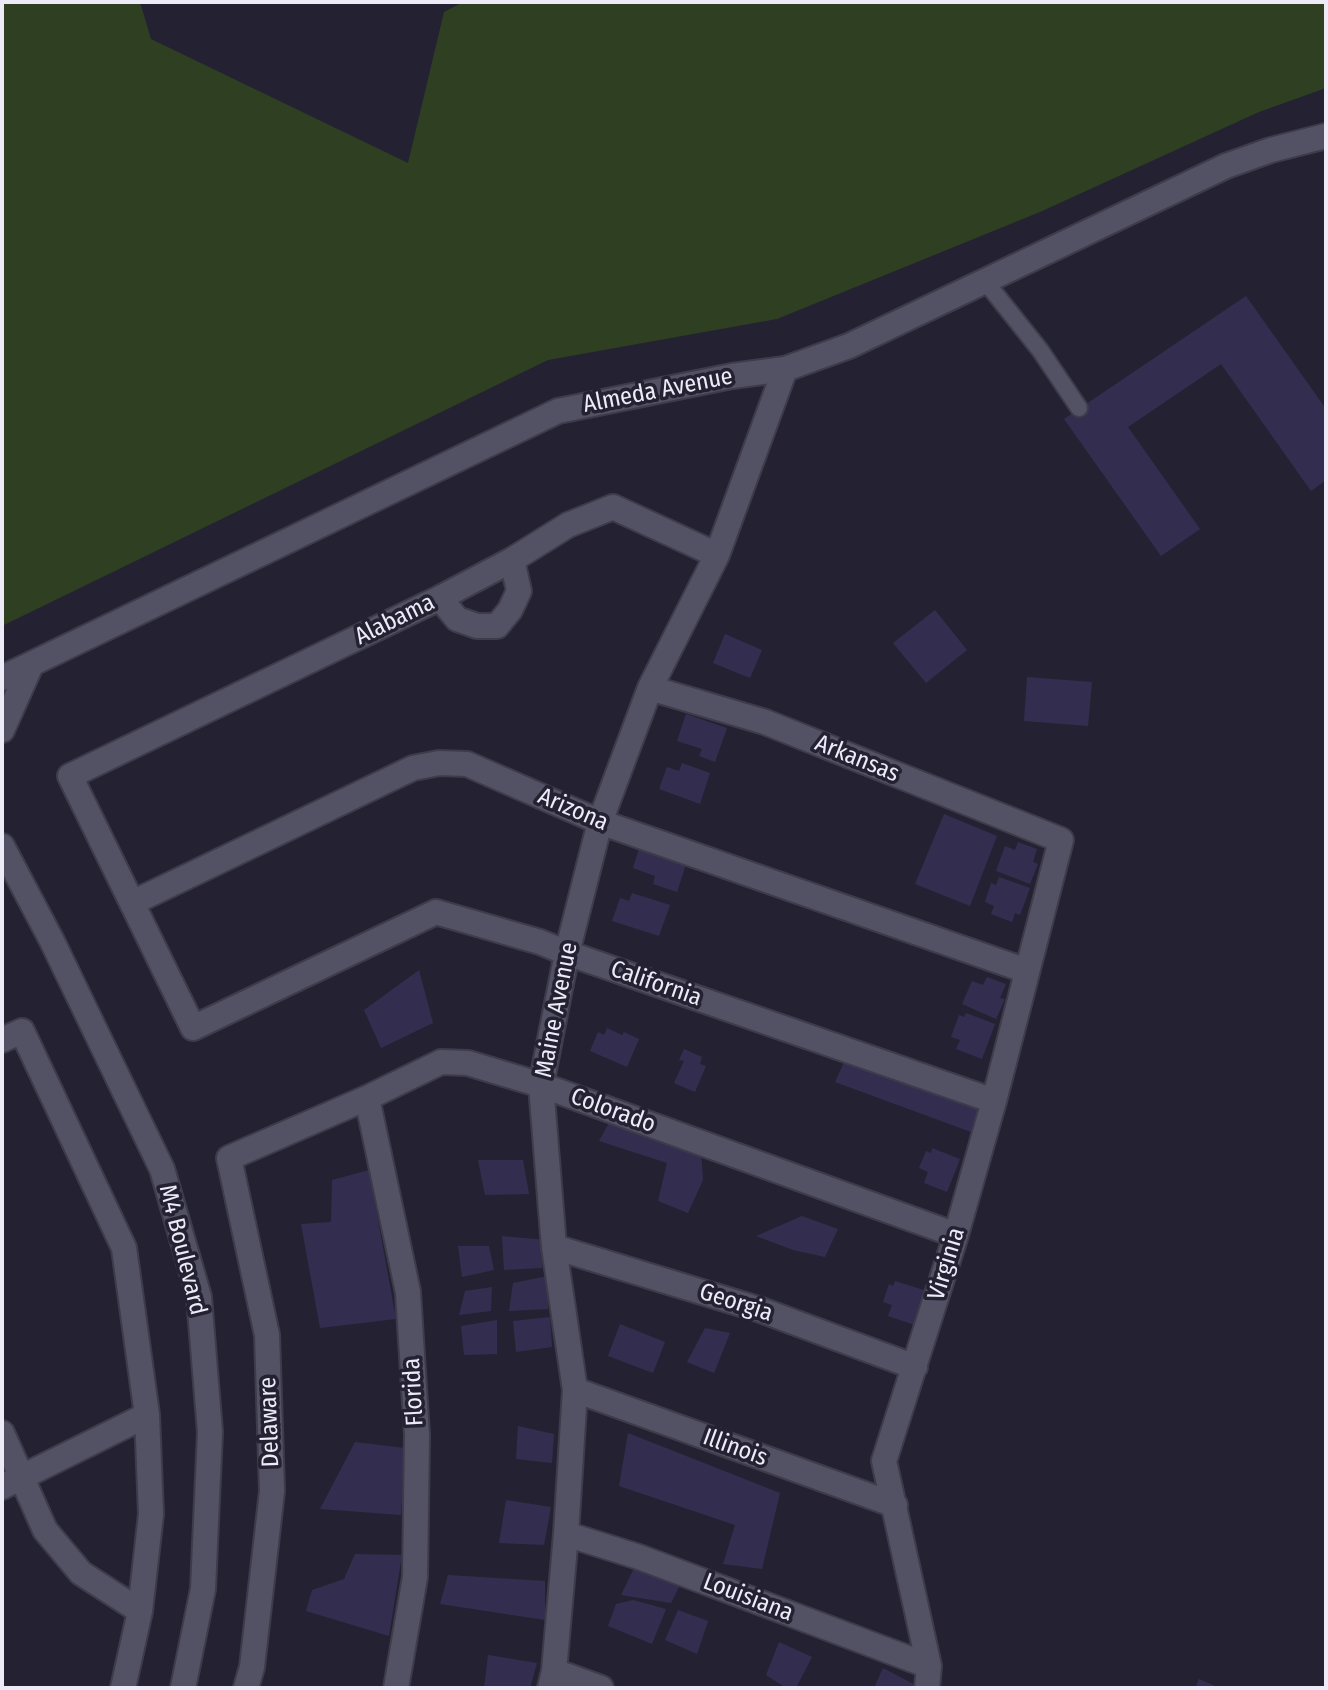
<!DOCTYPE html>
<html>
<head>
<meta charset="utf-8">
<style>
	body { margin:0 }
	#map { position:relative; width:1328px; height:1690px; overflow:hidden; background:#242232; font-family:"Fira Sans Condensed",sans-serif }
	canvas { display:block }
	.frame { position:absolute; inset:0; border:4px solid #ecebf7; pointer-events:none }
</style>
</head>
<body>
<div id="map">
<canvas width="1328" height="1690"></canvas>
<div class="frame"></div>
</div>
<script>
const ctx = document.querySelector('canvas').getContext('2d');
ctx.lineJoin = 'round';
function fill(path, color) {
  ctx.fillStyle = color;
  ctx.fill(path, 'evenodd');
}
function toPath(rows) {
  const path = new Path2D();
  for (const r of rows) {
    path.moveTo(r[0], r[1]);
    for (let i = 2; i < r.length; i += 2) path.lineTo(r[i], r[i + 1]);
  }
  return path;
}
function trace(path, color, width, dash) {
  ctx.strokeStyle = color;
  ctx.lineWidth = width;
  ctx.lineCap = dash ? 'butt' : 'round';
  ctx.setLineDash(dash || []);
  ctx.stroke(path);
}
function drawText(font, color, halo, rows, align = 'center') {
  ctx.font = font + ' "Fira Sans Condensed",sans-serif';
  ctx.lineWidth = 7;
  ctx.setLineDash([]);
  ctx.textBaseline = 'middle';
  ctx.strokeStyle = halo;
  ctx.fillStyle = color;
  for (const [text, x, y, turn = 0] of rows) {
    ctx.save();
    ctx.translate(x, y);
    ctx.rotate((+turn || 0) * Math.PI / 180);
    ctx.textAlign = isNaN(turn) ? turn : align;
    if (halo) ctx.strokeText(text, 0, 0);
    ctx.fillText(text, 0, 0);
    ctx.restore();
  }
}
fill(toPath([
	[2,2,140,2,151,39,408,163,444,12,463,2,1326,2,1326,88,1259,112,1040,212,777,319,548,360,2,626]
]), '#2e3f22');
fill(toPath([
	[1246,296,1326,409,1326,480,1311,491,1221,364,1128,427,1200,529,1161,556,1064,419],
	[935,610,967,650,926,683,893,643],
	[725,634,762,650,750,678,713,663],
	[1027,677,1092,682,1088,726,1024,721],
	[686,714,727,728,715,762,699,756,702,749,677,741],
	[682,763,710,773,700,804,659,789,667,767,679,771],
	[944,814,997,836,970,906,915,884],
	[641,842,688,858,677,892,653,884,655,876,633,868],
	[1018,842,1037,849,1033,862,1038,864,1030,884,996,871,1005,846,1015,850],
	[999,877,1030,888,1020,915,1015,913,1012,922,991,914,994,906,985,902,991,883,996,885],
	[632,893,670,905,659,936,612,921,620,898,629,901],
	[419,970,433,1023,381,1048,364,1010],
	[987,977,1006,984,1000,998,1005,999,996,1019,962,1004,972,981,983,985],
	[966,1013,995,1024,982,1059,956,1049,960,1040,951,1037,959,1015,964,1017],
	[607,1028,622,1035,624,1032,639,1039,627,1067,590,1051,598,1032,604,1035],
	[684,1049,702,1057,700,1064,706,1066,695,1092,674,1083,684,1061,679,1060],
	[845,1060,980,1106,971,1132,835,1082],
	[610,1121,701,1151,703,1180,688,1213,658,1201,667,1163,599,1141],
	[932,1148,960,1159,947,1192,924,1183,928,1172,919,1168,926,1151,931,1153],
	[478,1160,523,1160,529,1194,485,1195],
	[369,1170,396,1319,320,1328,301,1224,331,1222,332,1180],
	[802,1216,838,1229,825,1257,793,1250,756,1236],
	[502,1236,546,1240,542,1268,504,1270],
	[458,1246,489,1246,494,1270,462,1277],
	[548,1276,548,1309,509,1311,513,1283],
	[895,1281,927,1291,915,1325,888,1316,892,1305,883,1302,889,1284,893,1286],
	[492,1287,491,1311,459,1315,465,1291],
	[550,1317,552,1347,516,1352,513,1321],
	[497,1320,497,1354,464,1355,461,1326],
	[620,1324,665,1342,653,1373,608,1356],
	[705,1328,730,1333,714,1373,687,1362],
	[518,1426,554,1434,552,1463,516,1459],
	[628,1433,780,1493,762,1569,723,1564,735,1525,619,1486],
	[355,1442,405,1448,401,1515,320,1509],
	[506,1500,551,1507,544,1545,499,1543],
	[355,1554,402,1555,389,1636,306,1611,312,1590,344,1579],
	[637,1562,683,1579,671,1603,621,1595],
	[448,1575,545,1581,545,1620,440,1604],
	[633,1600,666,1609,652,1644,608,1626,616,1604],
	[678,1610,708,1621,697,1654,665,1640],
	[779,1642,812,1657,796,1688,786,1688,766,1675],
	[488,1655,537,1663,530,1688,484,1688],
	[883,1668,921,1688,874,1688],
	[1199,1679,1220,1688,1195,1688]
]), '#332e4f');
const lane = toPath([
	[985,281,1040,350,1079,408]
]);
const street = toPath([
	[717,555,613,507,568,525,512,560,440,598,70,776,193,1028,436,912,540,942,567,953,994,1101],
	[440,598,457,619,477,626,497,626,510,610,519,591,512,560],
	[650,688,765,722,1061,840,994,1101,956,1235,884,1461,929,1666,927,1688],
	[132,903,413,768,439,763,467,764,600,822,1027,971],
	[2,1040,22,1031,124,1248,147,1415,151,1514,140,1611,123,1688],
	[367,1098,408,1292,417,1435,415,1577,396,1688],
	[554,1247,761,1310,915,1367],
	[575,1390,895,1505],
	[2,1433,45,1530,81,1573,140,1611],
	[2,1487,147,1415],
	[566,1534,639,1557,929,1666],
	[554,1671,601,1688],
	[246,1688,252,1667,272,1491,267,1335,229,1158,367,1098,441,1062,468,1063,541,1085,956,1235],
	[550,1688,554,1671,566,1534,575,1390,554,1247,541,1085,567,953,600,822,650,688,717,555,785,369]
]);
const secondary = toPath([
	[2,678,558,411,732,376,785,369,849,346,1226,166,1271,150,1326,136],
	[2,730,31,665],
	[2,846,52,941,162,1169,199,1297,210,1432,203,1589,183,1688]
]);
trace(lane, '#3e3c4b', 20);
trace(street, '#3e3c4b', 28);
trace(secondary, '#3e3c4b', 28);
trace(lane, '#535265', 16);
trace(street, '#535265', 24);
trace(secondary, '#535265', 24);
drawText('24px', '#ecebf7', '#242232', [
	["Almeda Avenue",658,391,-11],
	["Alabama",395,620,-26],
	["Arkansas",857,759,22],
	["Arizona",573,810,23],
	["California",656,984,19],
	["Maine Avenue",557,1010,-79],
	["Colorado",613,1111,20],
	["M4 Boulevard",182,1250,76],
	["Virginia",947,1264,-73],
	["Georgia",736,1303,18],
	["Florida",414,1392,-93],
	["Delaware",270,1422,-92],
	["Illinois",735,1448,20],
	["Louisiana",748,1598,21]
]);
</script>
</body>
</html>
